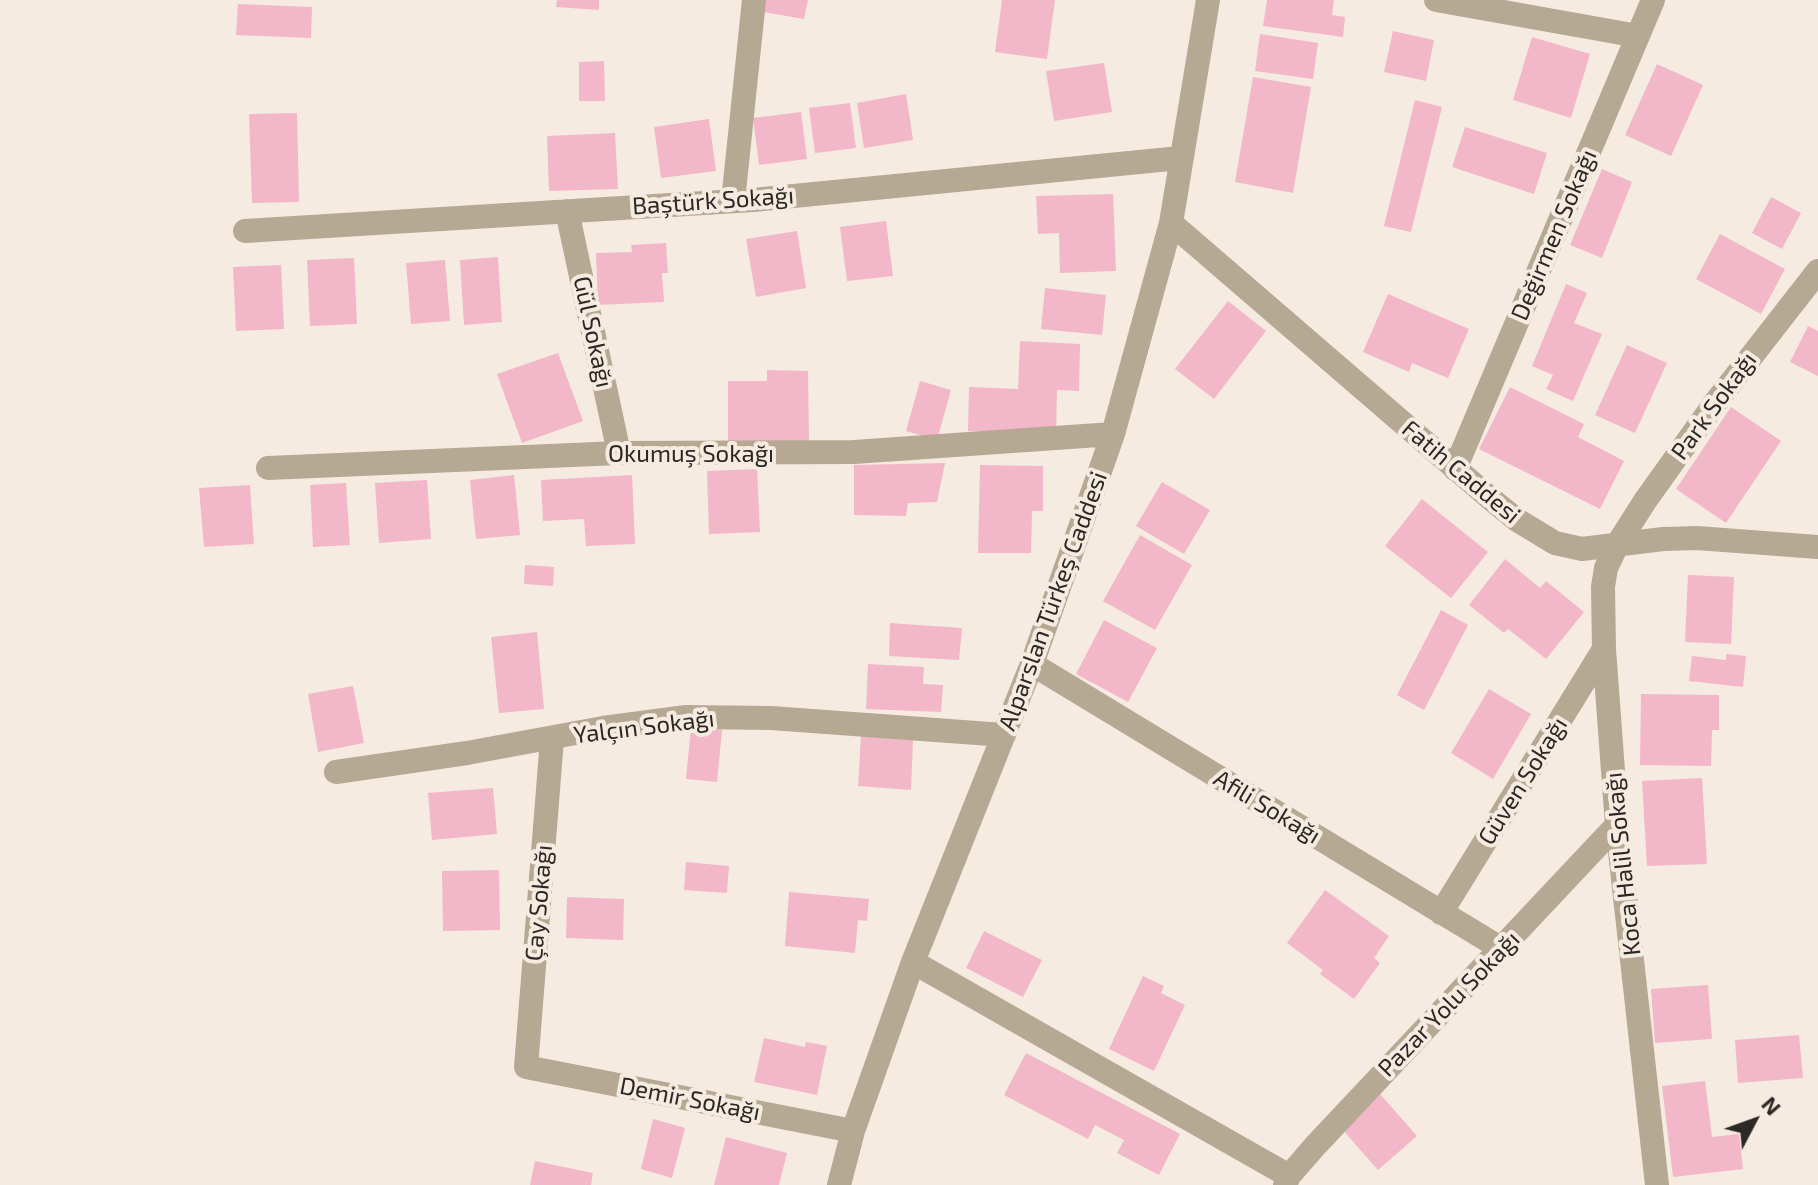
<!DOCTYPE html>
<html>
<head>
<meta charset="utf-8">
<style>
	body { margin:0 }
	#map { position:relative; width:1818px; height:1185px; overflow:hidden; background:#f6ebe1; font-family:"Exo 2",sans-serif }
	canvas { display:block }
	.north { position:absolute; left:1714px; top:1081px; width:80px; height:80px; -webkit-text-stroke:6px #f6ebe1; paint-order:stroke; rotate:49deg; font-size:22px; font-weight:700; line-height:32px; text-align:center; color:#2c2825 }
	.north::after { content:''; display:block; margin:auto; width:28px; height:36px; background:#2c2825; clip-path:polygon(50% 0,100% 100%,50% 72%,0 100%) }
</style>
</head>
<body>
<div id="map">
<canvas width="1818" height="1185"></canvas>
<div class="north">N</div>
</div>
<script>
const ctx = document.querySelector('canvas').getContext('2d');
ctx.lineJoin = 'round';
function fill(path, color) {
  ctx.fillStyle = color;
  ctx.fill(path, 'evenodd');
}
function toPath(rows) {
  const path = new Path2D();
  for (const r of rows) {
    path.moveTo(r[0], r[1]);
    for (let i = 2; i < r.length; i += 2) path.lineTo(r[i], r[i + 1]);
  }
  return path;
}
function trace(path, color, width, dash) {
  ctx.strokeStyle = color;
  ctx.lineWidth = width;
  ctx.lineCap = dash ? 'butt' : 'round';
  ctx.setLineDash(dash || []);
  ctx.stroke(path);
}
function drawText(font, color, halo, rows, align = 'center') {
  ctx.font = font + ' "Exo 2",sans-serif';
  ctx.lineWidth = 8;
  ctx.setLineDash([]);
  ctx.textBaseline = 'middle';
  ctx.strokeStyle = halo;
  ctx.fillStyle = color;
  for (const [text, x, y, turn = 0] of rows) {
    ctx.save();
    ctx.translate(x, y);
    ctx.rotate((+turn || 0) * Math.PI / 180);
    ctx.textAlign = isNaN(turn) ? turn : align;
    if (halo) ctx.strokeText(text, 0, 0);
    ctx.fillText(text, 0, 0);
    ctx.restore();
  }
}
fill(toPath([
	[557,0,599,0,599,10,556,7],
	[765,0,808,0,804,19,763,12],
	[1002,0,1055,0,1047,59,995,52],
	[1267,0,1334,0,1332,15,1345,17,1343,37,1263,26],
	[238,4,312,7,311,38,236,35],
	[1393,31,1434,40,1426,81,1384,72],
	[1260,34,1318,43,1313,79,1255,71],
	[1532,37,1590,54,1571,118,1513,100],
	[604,61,605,101,579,101,579,62],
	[1104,63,1112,112,1054,121,1046,71],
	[1657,64,1703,85,1671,156,1625,135],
	[1253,77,1311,87,1293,193,1235,182],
	[906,94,913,140,864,148,857,103],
	[1415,100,1442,107,1411,232,1384,226],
	[850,103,856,148,815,153,809,108],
	[801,112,807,159,759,165,753,118],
	[297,113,299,202,252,203,249,114],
	[709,119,716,171,661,178,654,127],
	[1465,127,1547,153,1534,194,1452,167],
	[615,133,618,189,549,191,547,136],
	[1602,169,1632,182,1602,258,1570,245],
	[1113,194,1116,271,1060,273,1059,233,1038,234,1036,196],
	[1771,197,1801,213,1782,249,1752,233],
	[886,221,893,276,847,281,840,227],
	[797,231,806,288,756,297,746,239],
	[1720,234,1785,269,1761,314,1696,279],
	[666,243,668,273,662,273,664,302,598,305,596,253,632,252,631,245],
	[498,257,502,322,464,325,460,260],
	[354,258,357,324,310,326,307,260],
	[445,260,450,321,411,324,406,263],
	[281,265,284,329,236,331,233,267],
	[1566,284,1587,293,1574,323,1602,334,1573,401,1546,389,1553,375,1532,366],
	[1045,288,1106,295,1102,335,1041,329],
	[1388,294,1469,329,1448,378,1412,363,1409,372,1363,352],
	[1228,301,1266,331,1214,399,1175,369],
	[1808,326,1818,331,1818,376,1790,362],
	[1020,341,1080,344,1079,391,1057,390,1056,435,968,431,969,387,1018,389],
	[1627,345,1667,363,1635,433,1595,415],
	[558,353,583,421,522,443,497,374],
	[767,370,808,371,809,442,728,442,728,381,767,381],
	[920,381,951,390,937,440,906,431],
	[1510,387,1584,424,1578,437,1624,461,1600,509,1479,449],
	[1731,407,1781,441,1726,523,1676,489],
	[945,463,937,502,908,503,906,516,854,515,854,465],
	[980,465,1043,466,1043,511,1032,511,1031,553,978,553],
	[757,469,760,532,709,534,707,471],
	[514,475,520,535,476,539,470,480],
	[632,475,635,544,586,546,584,519,543,521,541,480],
	[427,480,431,539,379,543,375,483],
	[1162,482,1210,510,1184,554,1136,526],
	[346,483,350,545,313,547,310,485],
	[250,485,254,544,204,547,199,488],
	[1422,499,1488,552,1451,598,1385,546],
	[1140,535,1192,565,1155,630,1103,601],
	[1505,559,1540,588,1546,581,1584,612,1546,659,1508,629,1504,633,1469,605],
	[525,565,554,567,553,586,524,584],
	[1688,575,1734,577,1731,644,1685,642],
	[1441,610,1468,625,1424,710,1397,695],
	[1104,620,1157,648,1128,702,1076,674],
	[890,623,962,628,959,660,889,656],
	[537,632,544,709,499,713,491,637],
	[1726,654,1746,656,1743,687,1689,681,1692,656,1726,660],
	[868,664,924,667,923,684,943,685,941,712,866,709],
	[353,686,364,743,318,752,308,694],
	[1489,689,1531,714,1493,779,1451,753],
	[1641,694,1719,695,1719,730,1712,730,1711,766,1640,765],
	[691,727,722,730,717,782,686,779],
	[861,736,913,740,911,790,858,786],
	[1702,778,1707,864,1647,866,1642,781],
	[493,788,497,834,432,840,428,793],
	[686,862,729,866,727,893,684,890],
	[499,870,500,930,443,931,442,871],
	[1325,890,1389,936,1374,958,1380,963,1354,999,1320,974,1323,970,1287,943],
	[789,892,869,899,867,921,858,920,855,953,785,946],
	[567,897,624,899,623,940,566,938],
	[984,931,1042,960,1023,997,966,968],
	[1143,976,1164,986,1161,993,1185,1005,1154,1071,1109,1049],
	[1708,985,1712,1039,1655,1043,1651,989],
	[1799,1035,1803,1078,1738,1083,1735,1040],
	[764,1038,805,1047,806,1042,827,1046,817,1095,754,1082],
	[1026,1053,1180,1134,1159,1175,1117,1153,1124,1140,1095,1125,1088,1139,1004,1095],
	[1705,1081,1712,1137,1739,1134,1743,1169,1673,1177,1662,1086],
	[1380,1094,1417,1136,1378,1170,1341,1128],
	[653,1119,685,1128,672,1178,641,1169],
	[726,1137,787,1153,779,1185,714,1185],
	[535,1161,593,1173,591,1185,530,1185]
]), '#f2b7c9');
trace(toPath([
	[1436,0,1638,36],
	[733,201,754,0],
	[567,211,619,453],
	[1171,223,1491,499,1517,520,1555,543,1582,549,1663,539,1697,538,1818,547],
	[245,231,753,200,1180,158],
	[268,468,619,453,854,452,1113,434],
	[1455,469,1653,0],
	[1032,664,1502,949],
	[552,739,526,1067,853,1131],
	[336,772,467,753,603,728,686,717,771,718,1004,735],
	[1441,913,1604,649],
	[913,962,1289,1176],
	[839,1185,853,1131,913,962,1032,664,1113,434,1171,223,1208,0],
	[1285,1185,1289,1176,1315,1146,1617,825],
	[1657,1185,1617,825,1604,649,1603,587,1606,568,1617,545,1645,501,1715,403,1818,271]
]), '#b5a994', 24);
drawText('24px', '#2c2825', '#f6ebe1', [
	["Baştürk Sokağı",713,201,-4],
	["Değirmen Sokağı",1554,235,-67],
	["Gül Sokağı",593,332,78],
	["Park Sokağı",1714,406,-54],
	["Okumuş Sokağı",691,454],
	["Fatih Caddesi",1461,472,40],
	["Alparslan Türkeş Caddesi",1053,601,-70],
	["Yalçın Sokağı",644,727,-7],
	["Güven Sokağı",1523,781,-58],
	["Afili Sokağı",1267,807,31],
	["Koca Halil Sokağı",1623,864,-96],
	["Çay Sokağı",539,903,-85],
	["Pazar Yolu Sokağı",1449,1004,-46],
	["Demir Sokağı",690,1099,11]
]);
</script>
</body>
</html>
